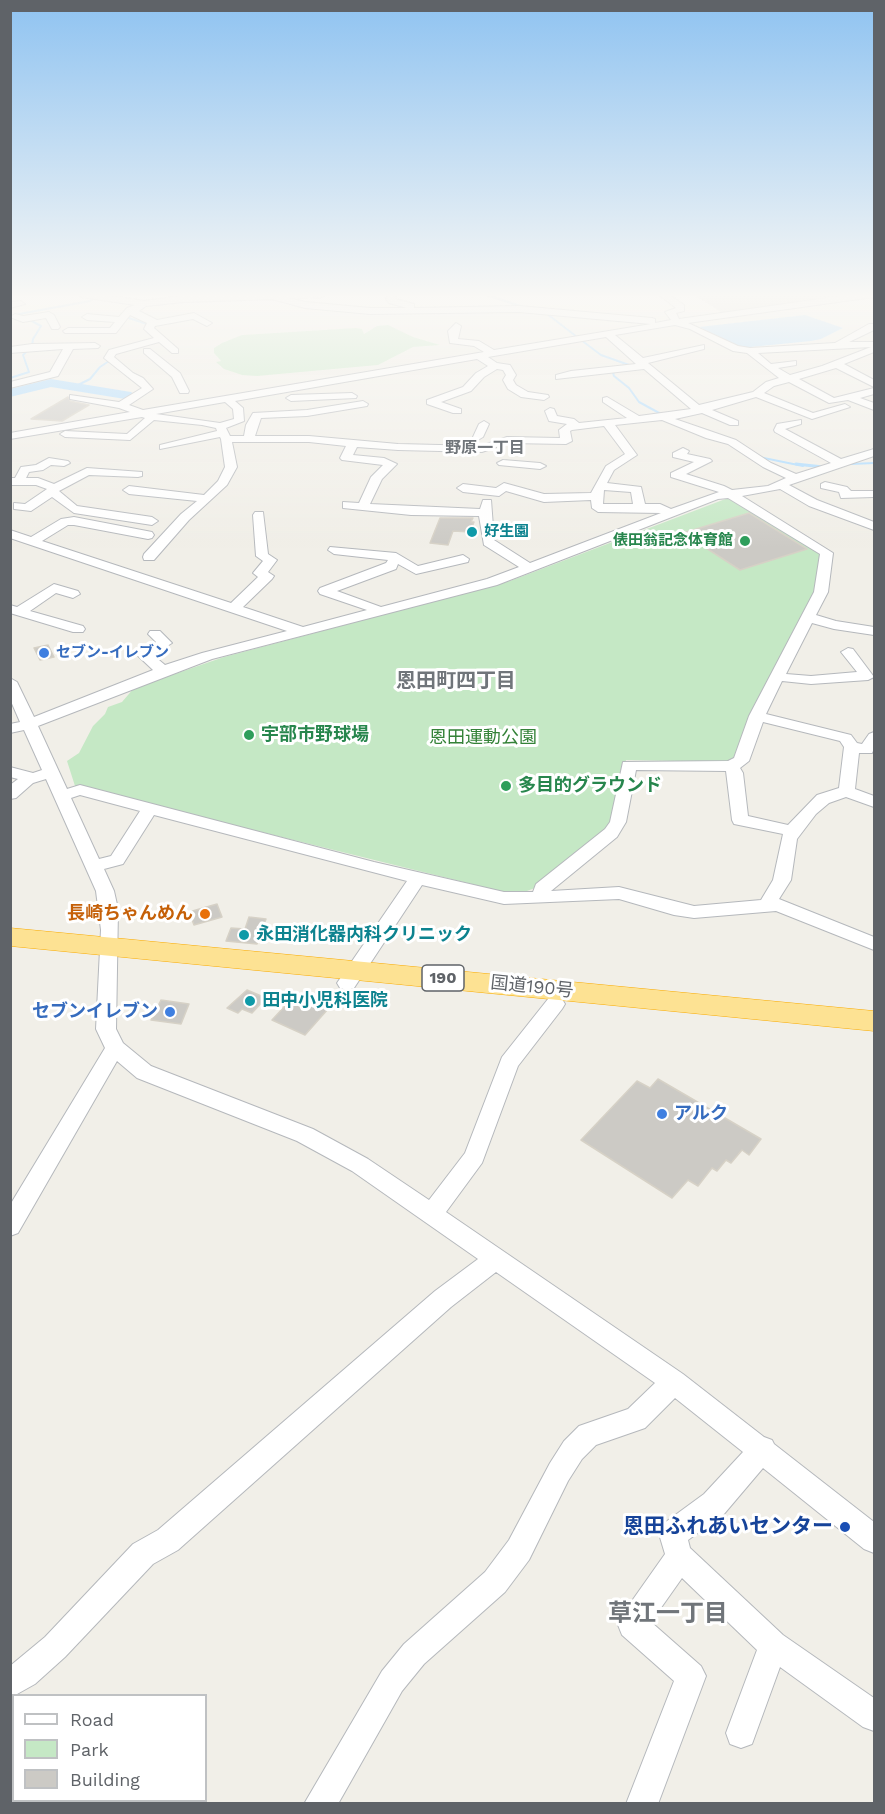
<!DOCTYPE html>
<html>
<head>
<meta charset="utf-8">
<style>
	body { margin:0 }
	#map { position:relative; width:885px; height:1814px; overflow:hidden; background:#f1efe8; font-family:"Work Sans",sans-serif }
	canvas { display:block }
	.frame { position:absolute; inset:0; border:12px solid #5f6368; pointer-events:none }
	.legend { position:absolute; left:12px; top:1694px; width:195px; height:108px; box-sizing:border-box; background:#fff; border:2px solid #bfc1c3; margin:0; padding:8px 10px; list-style:none; font-size:18px; color:#5f6368 }
	.legend li { display:flex; align-items:center; gap:12px; height:30px }
	.legend b { width:30px; border:2px solid #bfc1c3 }
</style>
</head>
<body>
<div id="map">
<canvas width="885" height="1814"></canvas>
<div class="frame"></div>
<ul class="legend">
<li><b style="height:8px;background:#fff"></b>Road</li>
<li><b style="height:16px;background:#c5e8c5"></b>Park</li>
<li><b style="height:16px;background:#cccac5"></b>Building</li>
</ul>
</div>
<script>
const ctx = document.querySelector('canvas').getContext('2d');
ctx.lineJoin = 'round';
function fill(path, color) {
  ctx.fillStyle = color;
  ctx.fill(path, 'evenodd');
}
function toPath(rows) {
  const path = new Path2D();
  for (const r of rows) {
    path.moveTo(r[0], r[1]);
    for (let i = 2; i < r.length; i += 2) path.lineTo(r[i], r[i + 1]);
  }
  return path;
}
function trace(path, color, width, dash) {
  ctx.strokeStyle = color;
  ctx.lineWidth = width;
  ctx.lineCap = dash ? 'butt' : 'round';
  ctx.setLineDash(dash || []);
  ctx.stroke(path);
}
function drawText(font, color, halo, rows, align = 'center') {
  ctx.font = font + ' "Work Sans","Noto Sans JP",sans-serif';
  ctx.lineWidth = 6;
  ctx.setLineDash([]);
  ctx.textBaseline = 'middle';
  ctx.strokeStyle = halo;
  ctx.fillStyle = color;
  for (const [text, x, y, turn = 0] of rows) {
    ctx.save();
    ctx.translate(x, y);
    ctx.rotate((+turn || 0) * Math.PI / 180);
    ctx.textAlign = isNaN(turn) ? turn : align;
    if (halo) ctx.strokeText(text, 0, 0);
    ctx.fillText(text, 0, 0);
    ctx.restore();
  }
}
fill(toPath([
	[702,294,859,294,724,314,695,295]
]), '#e1ded6');
fill(toPath([
	[388,325,413,337,440,345,413,347,378,365,257,376,242,375,224,369,216,362,221,361,214,353,214,348,222,343,242,335,356,328,362,329,364,334,377,326],
	[728,498,823,553,817,588,736,758,725,762,626,760,613,820,605,832,535,888,516,895,75,786,67,761,79,753,93,726,105,714,108,707,122,702,134,688,224,657,510,581]
]), '#c5e8c5');
fill(toPath([
	[805,315,843,328,821,339,811,341,741,348,699,327]
]), '#aadaff');
trace(toPath([
	[484,294,523,307],
	[546,313,577,337],
	[129,318,147,324,147,328],
	[581,340,601,355,632,366],
	[617,371,613,373,614,376,629,388,639,402,661,414],
	[10,378,29,372,23,355,32,346,33,339,41,326,19,314,90,301,99,294],
	[72,388,90,379,100,367,109,361],
	[759,457,803,466],
	[851,464,874,463]
]), '#aadaff', 2);
trace(toPath([
	[796,464,823,467]
]), '#aadaff', 3);
fill(toPath([
	[51,379,131,392,137,396,131,400,51,387,10,397,10,389,51,379]
]), '#aadaff');
const building = toPath([
	[68,397,70,401,89,405,62,421,31,419,68,397],
	[749,513,807,549,740,570,683,533,749,513],
	[440,518,473,518,471,522,474,522,470,532,453,531,448,545,430,543,440,518],
	[48,645,54,657,40,660,34,648,48,645],
	[217,904,222,917,194,925,189,912,217,904],
	[249,917,266,919,257,944,226,941,231,928,245,929,249,917],
	[247,990,266,998,252,1013,242,1009,238,1013,227,1008,247,990],
	[296,994,328,1009,305,1035,272,1020,296,994],
	[161,1000,189,1004,181,1024,151,1020,161,1000],
	[658,1079,761,1139,749,1155,742,1150,731,1163,726,1160,717,1171,712,1168,698,1186,688,1180,672,1198,581,1140,637,1081,650,1088,658,1079]
]);
fill(building, '#cccac5');
trace(building, '#d6d1c6', 1.5);
const minor = toPath([
	[78,294,98,294,144,301,183,296,326,294,322,297,289,298,305,302,370,308,407,308,389,303,386,299,389,294,397,294,395,299,414,304,414,308,519,306,652,318,655,319,655,323,671,320,665,312,676,308,658,294,668,294,684,305,684,311,676,313,679,319,855,294,874,294,873,297,688,323,738,346,750,348,835,343,869,324,874,324,874,330,849,342,874,342,874,352,844,364,874,380,874,387,836,368,799,379,834,398,874,388,874,394,860,398,874,403,874,410,848,400,829,403,789,382,774,386,764,393,813,413,845,404,850,407,812,419,756,397,712,410,738,421,738,425,730,425,702,413,675,419,736,440,771,463,796,474,831,463,775,432,774,430,777,424,801,420,801,424,785,429,841,459,874,449,874,456,789,485,817,500,874,522,874,530,809,506,780,489,742,496,833,553,828,592,816,615,836,621,874,627,874,635,834,629,812,623,786,674,811,676,857,672,841,652,848,648,853,649,874,677,868,680,811,684,782,681,766,714,851,735,857,743,862,744,869,734,874,732,874,749,872,753,859,753,855,789,874,796,874,807,846,797,829,803,816,814,797,839,791,880,779,899,874,937,874,950,776,911,694,918,674,915,619,899,504,904,422,885,354,988,347,990,340,988,337,983,407,881,154,815,123,864,104,869,114,891,118,909,116,1029,123,1043,151,1066,313,1129,368,1159,429,1200,465,1153,502,1057,548,999,555,997,562,999,565,1004,562,1009,518,1066,482,1163,446,1212,683,1374,764,1437,772,1440,774,1444,874,1522,874,1553,864,1549,763,1468,724,1514,688,1540,690,1548,783,1635,874,1698,874,1731,863,1727,780,1667,752,1744,741,1748,730,1744,726,1733,757,1650,682,1578,651,1622,701,1666,706,1676,658,1804,626,1804,674,1681,622,1635,618,1625,622,1615,665,1554,659,1534,663,1524,704,1494,743,1452,675,1398,645,1428,596,1445,582,1459,568,1481,529,1560,505,1592,424,1664,402,1691,338,1804,304,1804,382,1671,404,1644,485,1572,509,1540,550,1463,564,1441,579,1426,628,1409,655,1383,496,1272,451,1307,178,1550,153,1564,65,1657,35,1684,10,1698,10,1666,45,1637,133,1544,158,1530,435,1291,478,1259,352,1171,297,1141,137,1078,117,1061,18,1233,10,1236,10,1205,105,1048,96,1029,101,930,96,891,46,779,33,783,16,798,10,799,10,785,18,779,10,777,10,767,33,773,42,770,24,730,10,733,10,724,20,722,10,699,10,678,17,682,34,717,153,670,136,654,156,642,148,634,150,631,160,631,172,643,153,655,165,665,202,653,287,631,10,538,10,530,31,537,61,519,74,517,152,532,154,535,152,538,148,539,74,525,68,525,42,541,231,603,258,577,253,573,263,561,256,556,253,515,255,512,263,512,268,554,277,560,268,572,274,576,272,579,243,607,303,627,367,610,320,594,318,591,320,588,386,563,388,560,334,554,328,550,330,547,396,553,418,566,463,555,469,559,468,562,416,574,398,564,396,569,337,591,381,607,487,579,519,567,484,545,479,516,411,515,343,508,343,502,359,503,371,477,383,465,342,460,340,458,346,446,309,442,232,442,237,467,227,485,189,520,154,560,144,560,143,557,144,554,181,514,197,501,129,494,123,490,129,486,204,495,218,481,225,467,221,439,220,437,160,449,160,445,217,431,216,428,202,425,154,420,130,440,65,437,60,434,65,431,127,434,145,418,142,417,10,439,10,433,130,412,119,408,70,399,70,395,119,402,142,388,104,358,109,350,154,338,144,329,147,323,130,315,116,333,65,333,63,331,68,328,110,328,115,322,87,320,82,317,87,314,119,317,127,308,135,305,82,297,78,294],
	[272,299,305,308,370,314,519,312,651,324,494,350,479,341,458,339,461,326,456,323,448,331,450,343,474,346,484,352,143,410,129,405,153,389,143,378,133,373,114,357,116,354,159,342,172,353,178,353,178,349,154,328,155,326,193,319,207,326,212,323,194,313,157,320,139,311,146,306,183,302,272,299],
	[675,325,690,329,733,351,747,353,779,378,766,382,753,392,699,405,648,363,704,349,704,345,643,358,615,335,675,325],
	[606,337,636,364,571,371,556,375,556,379,644,369,691,409,639,416,607,397,603,398,603,402,627,418,579,423,574,419,557,416,554,409,550,408,545,411,549,421,567,424,559,430,560,438,507,437,481,446,398,444,309,436,255,436,261,418,307,416,367,406,368,404,363,401,307,410,253,413,246,425,244,436,230,436,226,428,244,421,243,408,235,401,477,359,488,366,476,373,463,387,427,400,427,404,453,413,461,413,461,409,441,402,471,391,484,377,497,369,503,370,506,375,503,380,508,389,521,397,544,400,549,397,548,395,528,392,516,385,513,380,516,375,510,365,497,363,488,357,606,337],
	[871,347,822,366,790,375,778,368,796,365,796,361,771,364,758,353,871,347],
	[225,402,233,409,234,419,220,423,156,414,225,402],
	[662,420,706,438,728,444,763,467,786,478,768,486,732,490,724,486,686,474,712,461,710,459,687,454,689,451,683,448,673,453,673,457,694,462,671,473,671,477,719,492,671,509,660,504,645,504,641,487,607,483,614,470,637,455,615,425,662,420],
	[604,426,625,454,606,466,591,493,544,494,504,483,496,488,463,484,457,488,463,492,499,496,506,491,544,502,591,500,592,508,598,512,661,513,530,563,494,540,491,500,483,500,480,509,370,504,382,479,397,464,384,458,353,455,357,447,398,450,482,452,508,443,566,444,572,441,570,431,572,430,604,426],
	[604,490,631,492,633,504,603,504,604,490],
	[728,498,820,554,814,592,749,716,734,758,728,761,623,762,610,822,605,829,536,884,533,892,504,892,374,862,80,785,67,789,38,726,212,659,497,585,718,499,728,498],
	[763,722,840,741,844,747,839,788,817,795,788,825,748,816,743,773,740,768,749,761,763,722],
	[636,770,726,771,732,820,734,824,783,834,773,880,761,900,694,906,619,887,551,891,617,837,626,822,636,770],
	[80,795,140,811,111,856,99,859,71,798,80,795],
	[10,302,21,301,25,304,10,308,10,302],
	[49,312,54,315,60,327,58,329,52,329,46,318,23,322,10,317,15,314,23,316,49,312],
	[95,343,100,346,98,348,73,349,58,376,10,388,10,382,50,372,63,349,10,353,10,347,32,344,95,343],
	[144,349,150,349,180,373,189,391,188,393,180,393,172,377,144,353,144,349],
	[352,393,357,396,356,398,291,401,286,398,291,395,352,393],
	[484,421,489,424,483,437,478,440,474,439,473,437,479,424,484,421],
	[49,458,68,461,70,463,64,466,51,465,43,470,29,472,26,478,38,478,54,484,87,468,142,472,142,476,138,477,89,475,59,491,77,506,152,517,158,521,152,525,74,513,52,497,31,511,14,509,14,503,25,504,47,489,36,485,10,485,10,478,15,478,21,467,36,465,49,458],
	[503,460,540,463,546,466,540,469,499,465,497,463,503,460],
	[825,482,847,487,851,491,874,491,874,497,841,498,839,492,821,488,821,484,825,482],
	[54,584,78,591,80,594,73,598,56,593,30,611,83,626,85,629,83,632,73,632,10,613,10,605,17,607,54,584]
]);
const highway = toPath([
	[10,928,874,1011,874,1031,10,946,10,928]
]);
trace(minor, '#b5b8bc', 2);
trace(highway, '#f9ab00', 1);
fill(minor, '#fff');
fill(highway, '#fde293');
const sky = ctx.createLinearGradient(0, 0, 0, 548);
sky.addColorStop(0, '#8fc3f1');
sky.addColorStop(0.54, '#f9f8f5');
sky.addColorStop(1, '#f9f8f500');
ctx.fillStyle = sky;
ctx.fillRect(0, 0, 885, 548);
for (const [x, y, r, color] of [
	[472,532,6,"#0f9aa8"],
	[745,541,6,"#2e9e5b"],
	[44,653,6,"#3f7fe0"],
	[249,735,6,"#2e9e5b"],
	[506,786,6,"#2e9e5b"],
	[205,914,6,"#e8710a"],
	[244,935,6,"#0f9aa8"],
	[250,1001,6,"#0f9aa8"],
	[170,1012,6,"#3f7fe0"],
	[662,1114,6,"#3f7fe0"],
	[845,1527,6,"#1a4fb4"]
]) {
  const dot = new Path2D();
  dot.arc(x, y, r, 0, 2 * Math.PI);
  ctx.fillStyle = color;
  ctx.fill(dot);
  trace(dot, '#fff', 2);
}
drawText('bold 15px', '#0d838f', '#fff', [
	["好生園",484,532]
], 'left');
drawText('bold 15px', '#27864d', '#fff', [
	["俵田翁記念体育館",733,541]
], 'right');
drawText('bold 15px', '#366cbe', '#fff', [
	["セブン-イレブン",56,653]
], 'left');
drawText('bold 16px', '#70757a', '#fff', [
	["野原一丁目",485,448]
]);
for (const [x, y, w] of [
	[443,978,42]
]) {
  const box = new Path2D();
  box.roundRect(x - w / 2, y - 13, w, 26, 4.5);
  ctx.fillStyle = '#fff';
  ctx.fill(box);
  trace(box, '#5f6368', 1.5);
}
drawText('bold 16px', '#5f6368', null, [
	["190",443,978]
]);
drawText('bold 18px', '#27864d', '#fff', [
	["宇部市野球場",261,735],
	["多目的グラウンド",518,786]
], 'left');
drawText('18px', '#348238', '#fff', [
	["恩田運動公園",483,738]
]);
drawText('bold 18px', '#c56008', '#fff', [
	["長崎ちゃんめん",193,914]
], 'right');
drawText('bold 18px', '#0d838f', '#fff', [
	["永田消化器内科クリニック",256,935],
	["田中小児科医院",262,1001]
], 'left');
drawText('18px', '#5f6368', '#fff', [
	["国道190号",532,987,6]
]);
drawText('bold 18px', '#366cbe', '#fff', [
	["セブンイレブン",158,1012],
	["アルク",674,1114,"left"]
], 'right');
drawText('bold 20px', '#70757a', '#fff', [
	["恩田町四丁目",456,681]
]);
drawText('bold 21px', '#164399', '#fff', [
	["恩田ふれあいセンター",833,1527]
], 'right');
drawText('bold 24px', '#70757a', '#fff', [
	["草江一丁目",668,1614]
]);
</script>
</body>
</html>
